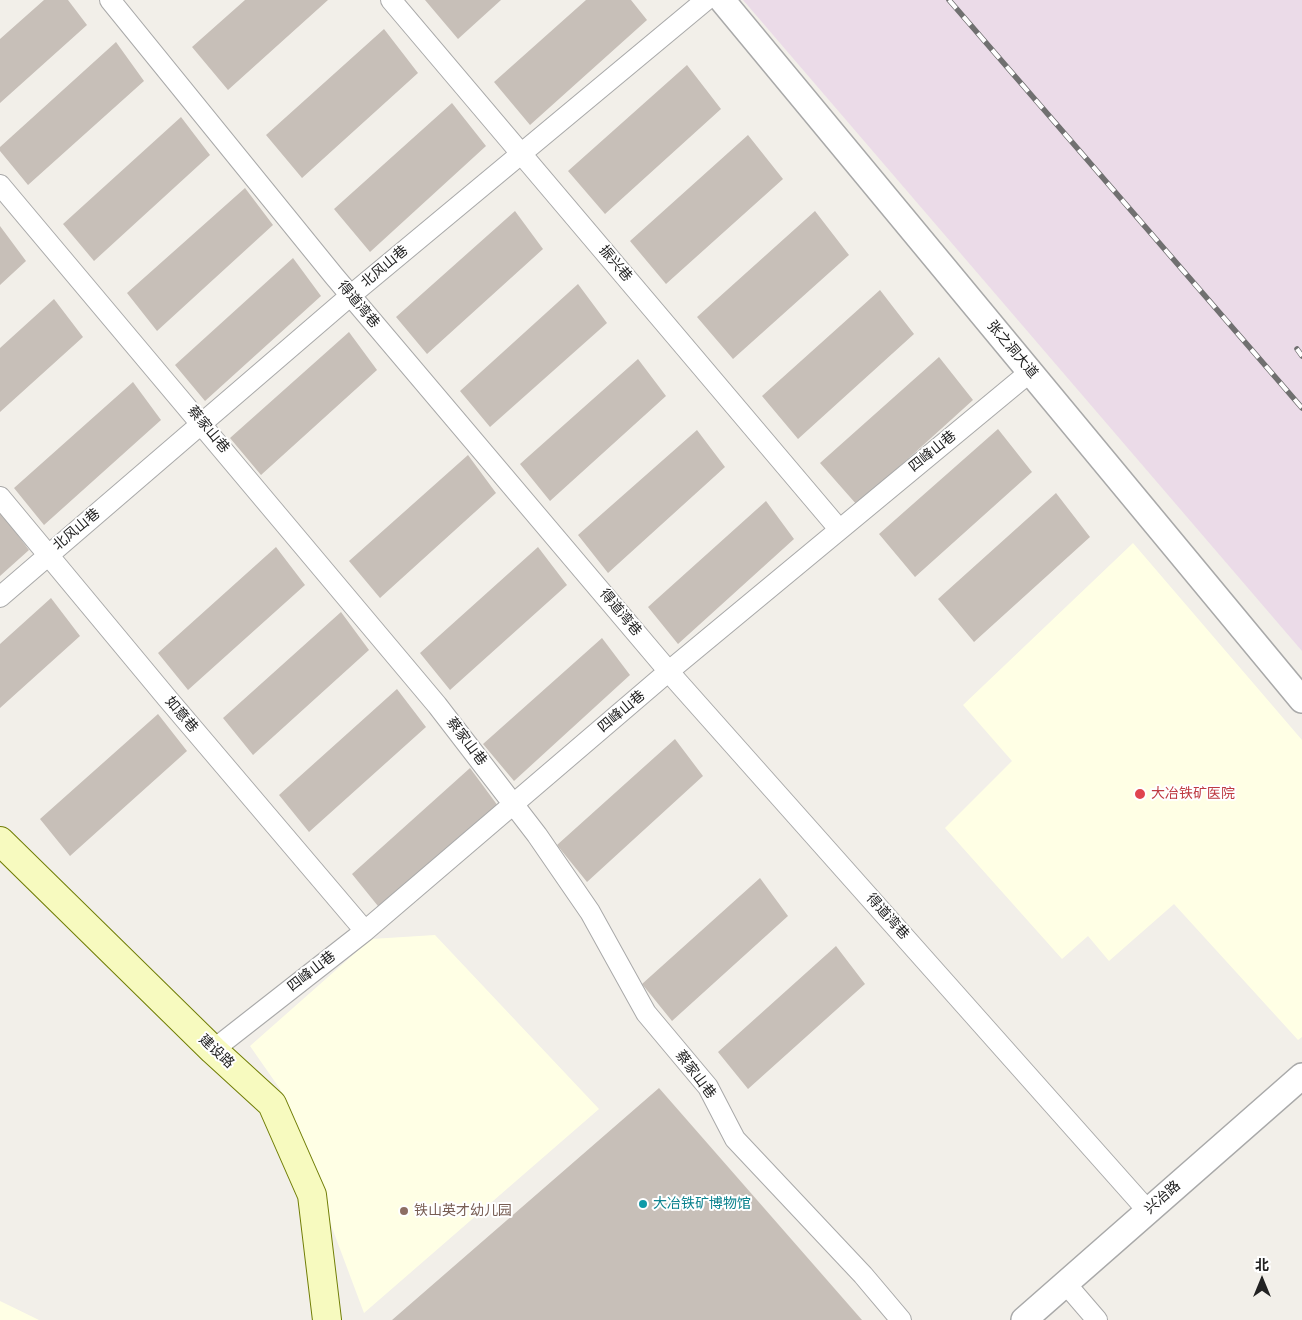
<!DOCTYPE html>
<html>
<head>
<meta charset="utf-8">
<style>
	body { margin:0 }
	#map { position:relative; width:1302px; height:1320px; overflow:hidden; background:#f2efe9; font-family:Roboto,"Noto Sans SC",sans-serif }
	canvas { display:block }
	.north { position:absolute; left:1237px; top:1255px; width:50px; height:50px; -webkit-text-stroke:4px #fff; paint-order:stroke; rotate:0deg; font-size:14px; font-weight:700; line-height:20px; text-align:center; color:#222 }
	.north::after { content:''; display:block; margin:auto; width:18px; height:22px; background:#222; clip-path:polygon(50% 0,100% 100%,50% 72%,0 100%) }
</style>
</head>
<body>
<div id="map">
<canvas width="1302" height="1320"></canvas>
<div class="north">北</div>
</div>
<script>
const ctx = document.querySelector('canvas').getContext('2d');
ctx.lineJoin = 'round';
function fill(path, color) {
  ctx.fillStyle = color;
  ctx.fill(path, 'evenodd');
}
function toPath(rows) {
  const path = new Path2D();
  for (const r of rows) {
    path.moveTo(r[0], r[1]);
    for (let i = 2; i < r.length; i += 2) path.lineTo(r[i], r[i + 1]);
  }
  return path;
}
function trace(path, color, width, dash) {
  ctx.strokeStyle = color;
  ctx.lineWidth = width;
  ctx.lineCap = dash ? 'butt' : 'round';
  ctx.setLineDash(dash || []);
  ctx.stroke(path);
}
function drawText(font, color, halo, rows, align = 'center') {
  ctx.font = font + ' Roboto,"Noto Sans SC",sans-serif';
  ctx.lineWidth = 4;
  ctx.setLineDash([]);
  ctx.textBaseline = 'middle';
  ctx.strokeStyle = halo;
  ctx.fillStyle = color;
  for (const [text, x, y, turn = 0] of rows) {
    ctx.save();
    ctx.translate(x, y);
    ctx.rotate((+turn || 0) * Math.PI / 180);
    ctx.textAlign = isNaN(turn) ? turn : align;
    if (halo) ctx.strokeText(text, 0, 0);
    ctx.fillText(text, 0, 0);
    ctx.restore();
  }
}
fill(toPath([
	[743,0,1302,0,1302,651]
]), '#ebdbe8');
fill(toPath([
	[1133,543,1302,740,1302,1037,1298,1040,1174,904,1109,961,1088,936,1062,959,945,828,1012,761,963,705],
	[435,935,599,1109,364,1313,280,1089,250,1046,371,939],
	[0,1301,39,1320,0,1320]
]), '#ffffe5');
fill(toPath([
	[44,0,68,0,87,25,0,103,0,39],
	[245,0,328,0,228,90,192,47],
	[425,0,501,0,458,39],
	[586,0,631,0,647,20,530,125,494,82],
	[384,29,418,73,302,178,266,135],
	[116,42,144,81,28,185,0,151,0,147],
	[687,65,721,109,605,214,568,171],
	[452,103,486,146,370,252,334,209],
	[181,117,210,155,94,261,63,224],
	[748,135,783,179,666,284,630,241],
	[245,188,273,225,157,331,127,293],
	[515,211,543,249,427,354,396,317],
	[815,211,849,255,733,359,697,317],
	[0,226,26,261,0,285],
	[293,258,321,296,205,401,175,365],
	[578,284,607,323,490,427,460,391],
	[880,290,914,334,798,439,762,396],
	[54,299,83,337,0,412,0,348],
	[349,332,377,370,261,475,230,438],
	[939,357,973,400,857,505,820,463],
	[638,359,666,396,550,501,520,464],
	[133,382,161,420,44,525,14,488],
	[998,429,1032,472,915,577,879,534],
	[697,430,725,467,608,573,578,535],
	[468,455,496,493,380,598,349,561],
	[1056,493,1090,537,974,642,938,599],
	[766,501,794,539,678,644,648,607],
	[0,511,29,550,0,576],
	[276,547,305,585,188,690,158,653],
	[538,547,567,585,450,690,420,653],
	[51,598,80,636,0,708,0,644],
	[341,612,369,650,253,755,223,718],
	[602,638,630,675,514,781,483,744],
	[397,689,426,727,309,832,279,795],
	[158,714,187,751,70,856,40,819],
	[675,739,703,776,587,882,557,845],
	[470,768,498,806,382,911,352,874],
	[760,878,788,916,672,1021,642,984],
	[836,946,865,984,748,1089,718,1052],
	[659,1088,862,1320,392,1320]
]), '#c7bfb8');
const minor = toPath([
	[110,0,334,276,676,680,1148,1211],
	[391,0,839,529],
	[0,185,437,705,537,835,590,912,646,1013,708,1087,735,1139,863,1275,901,1320],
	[0,497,167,698,365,931],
	[0,597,350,296,706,0],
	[213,1050,365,931,669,671,1030,372],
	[1066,1284,1097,1320]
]);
const tertiary = toPath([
	[722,0,1302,700],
	[1024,1320,1302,1076]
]);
const secondary = toPath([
	[0,841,213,1050,272,1104,312,1195,327,1320]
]);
trace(minor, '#a9a9a9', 22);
trace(tertiary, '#a9a9a9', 28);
trace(secondary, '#707d05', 30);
trace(minor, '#fff', 20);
trace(tertiary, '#fff', 25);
trace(secondary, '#f7fabf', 28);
const rail = toPath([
	[949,0,1302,408],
	[1297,349,1302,356]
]);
trace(rail, '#707070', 5.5);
trace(rail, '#fff', 4, [11]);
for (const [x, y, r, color] of [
	[1140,794,6,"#e0444e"],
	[643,1204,5,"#0f9aa8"],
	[404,1211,5,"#8d6e63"]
]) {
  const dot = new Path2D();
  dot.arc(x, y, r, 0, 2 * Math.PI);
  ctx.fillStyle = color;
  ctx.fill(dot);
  trace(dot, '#fff', 2);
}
drawText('14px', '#222', '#fff', [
	["振兴巷",615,264,50],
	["北风山巷",385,267,-40],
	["得道湾巷",358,305,50],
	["张之洞大道",1012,350,50],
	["蔡家山巷",208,430,50],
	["四峰山巷",933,452,-39],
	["北风山巷",77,530,-40],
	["得道湾巷",620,613,50],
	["四峰山巷",622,712,-40],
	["如意巷",181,715,50],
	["蔡家山巷",466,742,53],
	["得道湾巷",887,917,48],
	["四峰山巷",312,972,-38],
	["建设路",216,1052,43],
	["蔡家山巷",695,1075,53],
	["兴冶路",1163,1198,-41]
]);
drawText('14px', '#be3a42', '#fff', [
	["大冶铁矿医院",1151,794]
], 'left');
drawText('14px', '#0d838f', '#fff', [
	["大冶铁矿博物馆",653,1204]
], 'left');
drawText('14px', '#785e54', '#fff', [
	["铁山英才幼儿园",414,1211]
], 'left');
</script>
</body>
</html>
